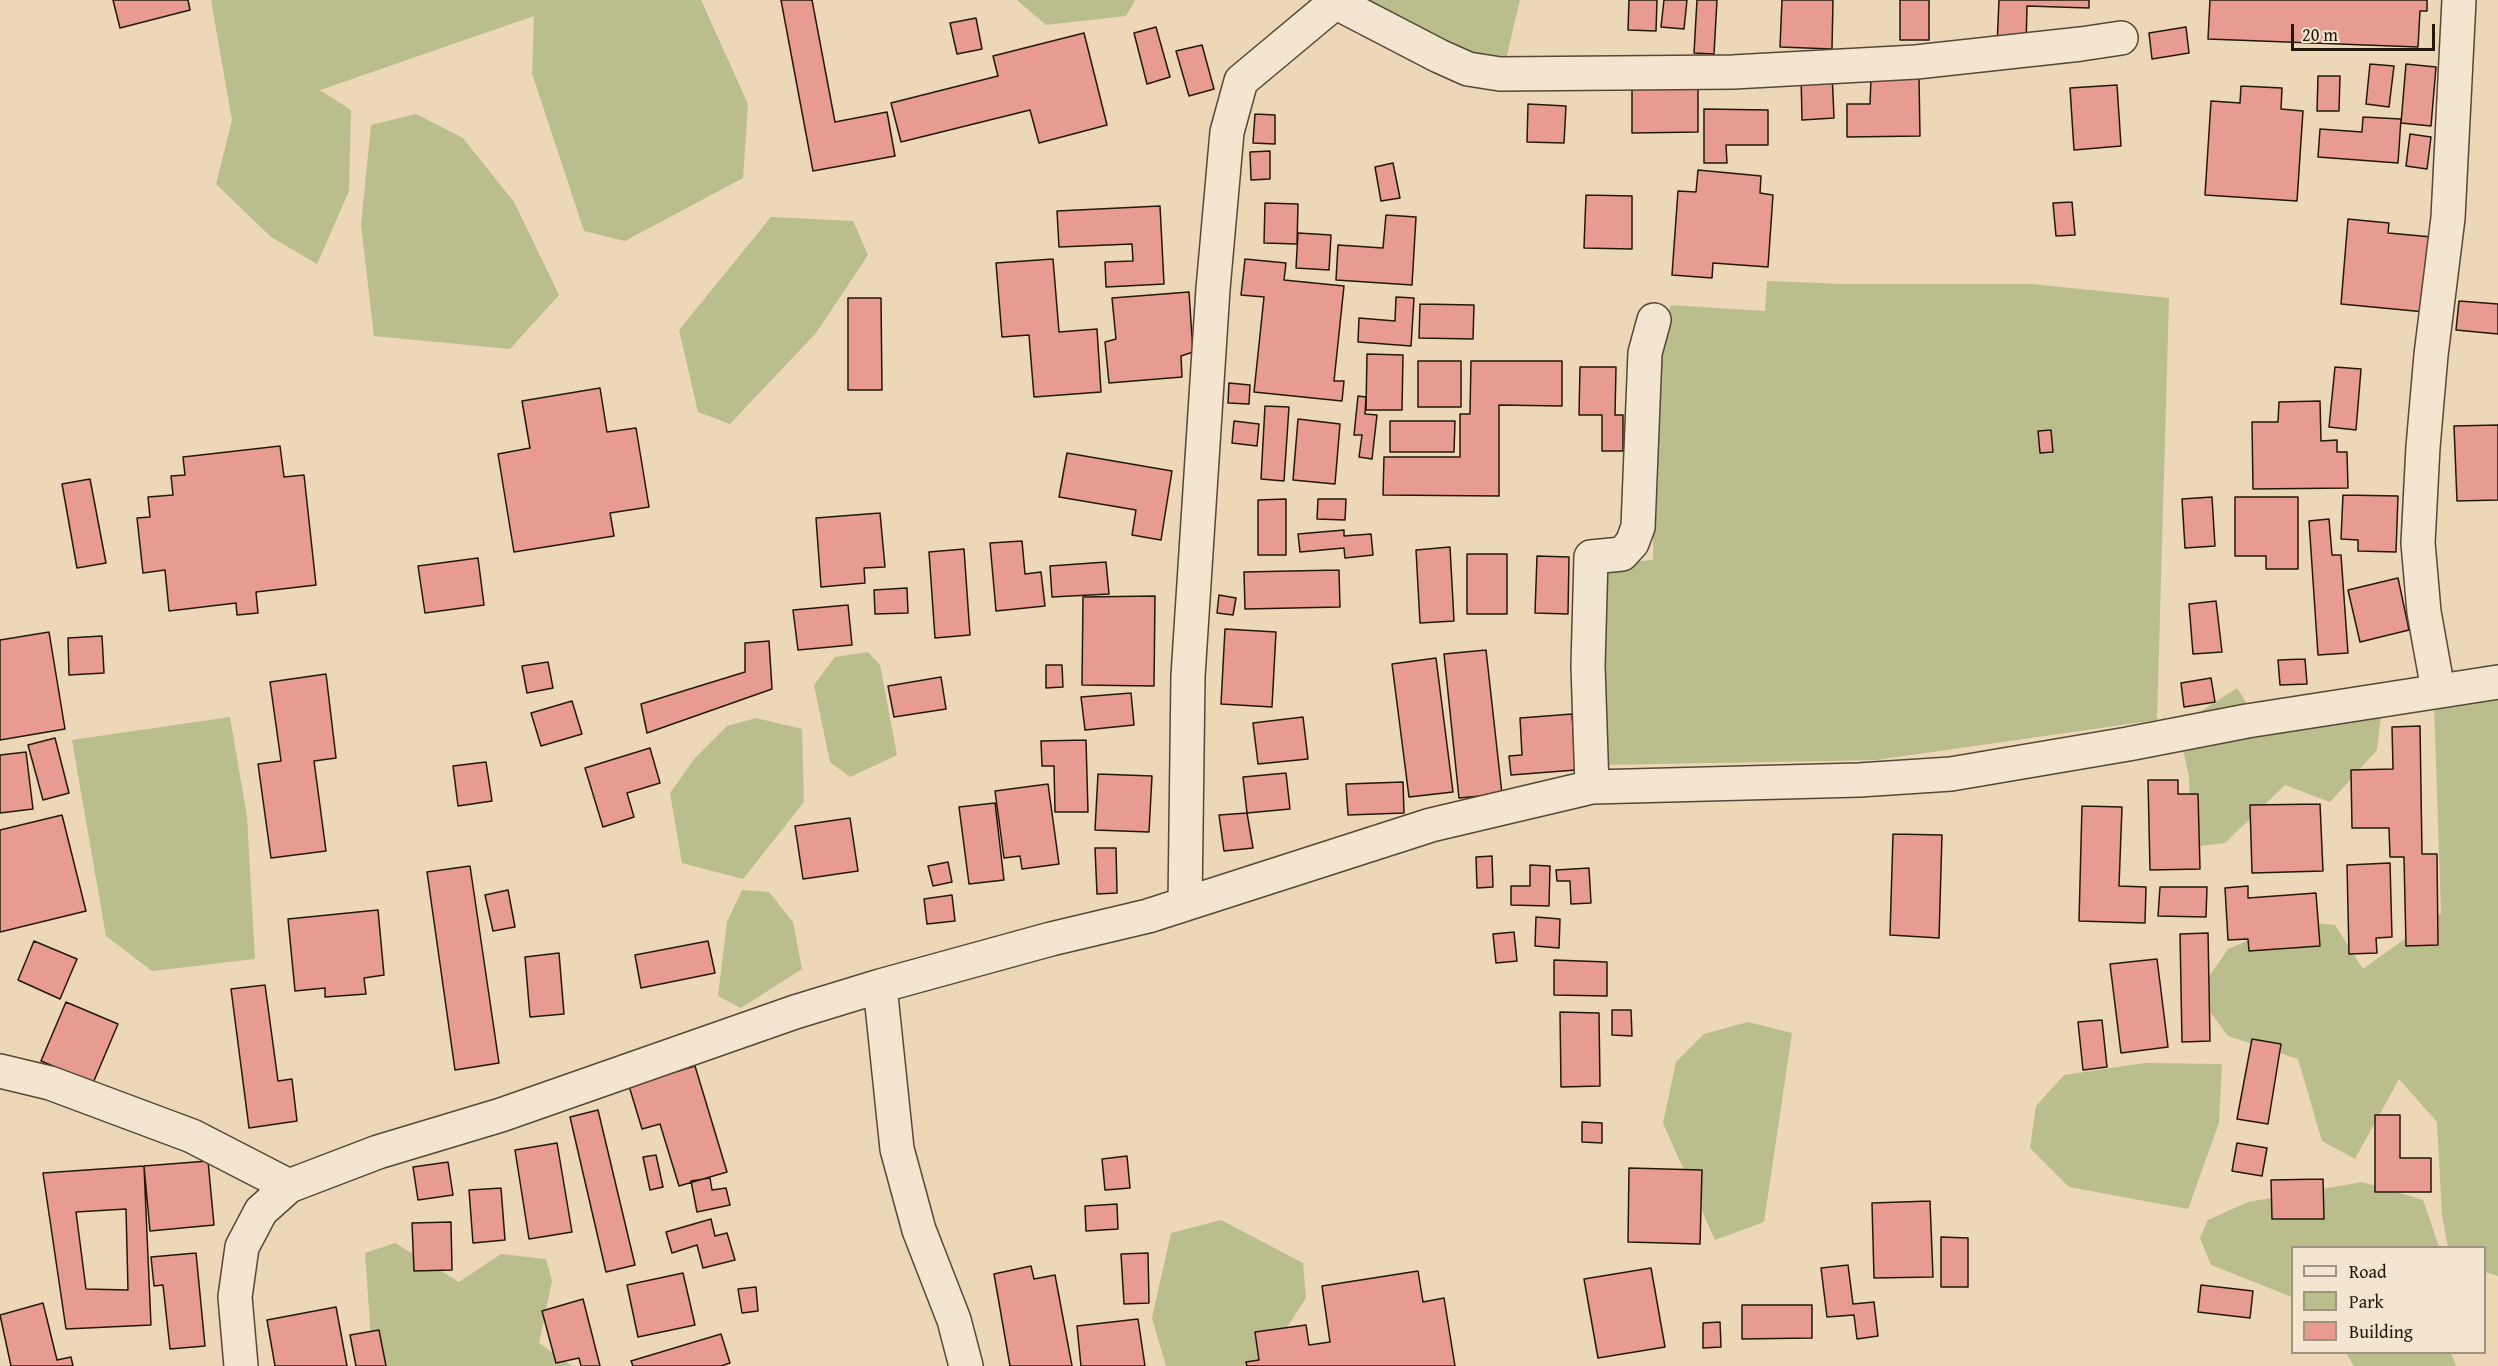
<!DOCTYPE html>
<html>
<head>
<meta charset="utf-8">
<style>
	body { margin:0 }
	#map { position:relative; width:2498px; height:1366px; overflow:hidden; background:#ecd7b7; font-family:"Gentium Book Plus",serif }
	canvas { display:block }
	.legend { position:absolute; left:2291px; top:1246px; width:195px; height:108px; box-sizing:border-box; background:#f3e5d0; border:2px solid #9f9381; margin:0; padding:8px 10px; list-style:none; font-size:18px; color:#22180b }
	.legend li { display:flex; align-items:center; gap:12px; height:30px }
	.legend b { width:30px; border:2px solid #9f9381 }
	.scale { position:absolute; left:2291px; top:24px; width:144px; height:27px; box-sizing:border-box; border:3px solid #22180b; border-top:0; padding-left:8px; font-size:18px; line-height:21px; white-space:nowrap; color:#22180b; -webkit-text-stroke:4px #f3e5d0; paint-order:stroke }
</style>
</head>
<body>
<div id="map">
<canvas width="2498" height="1366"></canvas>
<ul class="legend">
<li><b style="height:8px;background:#f3e5d0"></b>Road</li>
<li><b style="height:16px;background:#babd8c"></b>Park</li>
<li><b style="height:16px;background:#e89b91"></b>Building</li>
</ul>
<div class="scale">20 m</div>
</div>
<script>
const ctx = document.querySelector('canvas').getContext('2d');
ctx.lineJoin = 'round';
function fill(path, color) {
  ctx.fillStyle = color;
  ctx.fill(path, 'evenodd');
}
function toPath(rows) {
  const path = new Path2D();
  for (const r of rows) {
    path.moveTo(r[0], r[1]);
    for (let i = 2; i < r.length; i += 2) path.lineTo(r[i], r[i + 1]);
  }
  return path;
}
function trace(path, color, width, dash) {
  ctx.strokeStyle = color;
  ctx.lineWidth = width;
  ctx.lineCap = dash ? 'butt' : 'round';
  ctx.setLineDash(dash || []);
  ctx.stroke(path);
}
fill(toPath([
	[211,0,701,0,748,104,743,178,625,241,584,231,532,73,534,16,320,90,351,110,349,191,317,264,271,237,216,184,232,120],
	[1017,0,1135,0,1126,16,1046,25],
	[1369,0,1520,0,1504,67,1369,2],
	[416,114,463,138,514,202,559,295,510,349,374,336,361,225,371,125],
	[771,217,853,221,868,255,816,333,730,424,698,412,679,330],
	[1767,281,1843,284,2032,284,2169,298,2157,720,1876,760,1601,765,1599,565,1653,560,1655,351,1671,305,1765,311],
	[868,652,880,665,897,755,850,777,830,762,814,685,835,657],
	[2237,688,2263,729,2382,705,2377,750,2330,802,2285,785,2225,843,2191,847,2189,777,2178,726],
	[2498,696,2498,1276,2485,1272,2484,1248,2448,1247,2442,1215,2437,1122,2399,1079,2355,1159,2322,1141,2298,1059,2228,1036,2197,994,2228,949,2295,921,2335,925,2363,969,2441,913,2434,704],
	[230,717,247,817,255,959,152,971,106,936,72,740],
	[756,718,802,729,804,802,743,879,682,863,670,793,695,758,727,726],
	[742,890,769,892,793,922,802,969,741,1008,718,996,727,922],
	[1748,1022,1792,1033,1764,1222,1715,1240,1663,1123,1676,1062,1704,1034],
	[2145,1063,2222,1064,2219,1123,2188,1209,2069,1187,2030,1148,2036,1106,2064,1075],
	[2362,1182,2423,1200,2439,1247,2292,1248,2292,1297,2211,1265,2200,1238,2208,1220,2248,1202],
	[1221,1220,1303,1263,1306,1298,1262,1366,1166,1366,1152,1318,1171,1233],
	[395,1243,459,1282,501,1254,546,1259,552,1281,539,1343,572,1366,373,1366,365,1253],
	[2346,1353,2451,1353,2456,1366,2354,1366]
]), '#babd8c');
const building = toPath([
	[113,0,188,0,190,10,120,28,113,0],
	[781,0,812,0,835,122,887,112,895,156,813,171,781,0],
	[1629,0,1657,0,1656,31,1628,30,1629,0],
	[1664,0,1687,0,1684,29,1661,27,1664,0],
	[1697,0,1717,0,1714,54,1694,53,1697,0],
	[1782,0,1833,0,1832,49,1780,47,1782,0],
	[1900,0,1929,0,1929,40,1900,40,1900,0],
	[1999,0,2089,0,2089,8,2027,6,2026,47,1997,46,1999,0],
	[2210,0,2427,0,2427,11,2420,11,2418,47,2208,39,2210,0],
	[976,18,982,49,957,54,950,23,976,18],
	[1156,27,1170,77,1147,84,1134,33,1156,27],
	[2186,27,2189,53,2152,59,2149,33,2186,27],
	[1084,33,1107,125,1039,143,1030,110,901,142,891,103,998,76,993,56,1084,33],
	[1202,45,1214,89,1189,96,1176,51,1202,45],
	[2370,64,2394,66,2389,107,2366,104,2370,64],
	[2406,64,2436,67,2431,126,2401,123,2406,64],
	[1832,72,1834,118,1802,120,1801,74,1832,72],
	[2318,76,2340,76,2339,111,2317,111,2318,76],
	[1919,77,1920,136,1847,137,1847,104,1870,104,1871,78,1919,77],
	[1632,85,1698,85,1698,132,1632,133,1632,85],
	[2117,85,2121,146,2074,150,2070,88,2117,85],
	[2241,86,2282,88,2281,109,2303,111,2297,201,2205,195,2211,101,2240,103,2241,86],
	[1528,104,1566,106,1564,143,1527,142,1528,104],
	[1704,109,1768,110,1768,145,1726,145,1727,163,1704,163,1704,109],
	[1255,114,1275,115,1275,144,1253,143,1255,114],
	[2363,117,2401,119,2398,163,2318,157,2320,129,2362,132,2363,117],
	[2410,134,2431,137,2427,169,2406,166,2410,134],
	[1270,151,1270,179,1251,180,1250,152,1270,151],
	[1393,163,1400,198,1381,201,1375,167,1393,163],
	[1698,170,1761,176,1760,193,1773,195,1768,267,1713,263,1712,278,1672,275,1678,191,1696,192,1698,170],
	[1586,195,1632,196,1632,249,1584,248,1586,195],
	[2072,202,2075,235,2056,236,2053,203,2072,202],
	[1265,203,1298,204,1297,244,1264,243,1265,203],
	[1160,206,1164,284,1106,287,1105,262,1133,261,1132,244,1059,247,1057,211,1160,206],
	[1386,215,1416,217,1412,285,1336,280,1338,245,1383,248,1386,215],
	[2348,219,2389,223,2388,233,2432,237,2425,312,2341,304,2348,219],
	[1298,233,1331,235,1329,270,1296,268,1298,233],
	[1053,259,1059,332,1097,329,1101,392,1034,397,1029,335,1002,337,996,263,1053,259],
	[1245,259,1286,263,1284,280,1344,286,1334,381,1344,381,1342,401,1254,392,1264,297,1241,295,1245,259],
	[1189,292,1193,352,1181,356,1182,377,1109,383,1105,342,1116,339,1112,298,1189,292],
	[1396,297,1414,298,1411,346,1358,342,1359,318,1395,321,1396,297],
	[848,298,881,298,882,390,848,390,848,298],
	[2459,301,2498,304,2498,334,2456,330,2459,301],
	[1420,304,1474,305,1473,339,1419,338,1420,304],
	[1367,354,1403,355,1402,410,1366,410,1367,354],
	[1418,361,1461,361,1461,407,1418,407,1418,361],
	[1471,361,1562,361,1562,406,1499,405,1499,496,1383,495,1384,457,1460,457,1460,414,1470,414,1471,361],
	[1580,367,1616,367,1615,415,1623,415,1623,451,1602,451,1602,415,1579,415,1580,367],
	[2335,367,2361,369,2356,430,2329,427,2335,367],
	[1229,383,1250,385,1249,404,1228,403,1229,383],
	[600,388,607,432,636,428,649,507,610,513,614,536,514,552,498,454,530,448,522,401,600,388],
	[1358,396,1366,397,1365,414,1377,415,1372,459,1359,457,1362,435,1354,435,1358,396],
	[2320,401,2321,441,2337,440,2337,452,2347,452,2348,488,2253,489,2252,422,2278,422,2279,402,2320,401],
	[1265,406,1289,407,1284,481,1261,479,1265,406],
	[1298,419,1340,424,1335,484,1293,480,1298,419],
	[1234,421,1259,424,1257,446,1232,443,1234,421],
	[1390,421,1455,421,1454,452,1390,452,1390,421],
	[2498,425,2498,500,2457,501,2454,426,2498,425],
	[2051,430,2053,452,2040,453,2038,431,2051,430],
	[280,446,284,477,304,475,316,585,256,592,258,613,237,615,236,603,169,611,165,570,143,573,137,518,150,517,148,497,173,495,171,476,185,475,183,457,280,446],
	[1067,453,1172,471,1161,540,1132,535,1136,510,1059,497,1067,453],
	[90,479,106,563,77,568,62,484,90,479],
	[2343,495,2398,496,2396,552,2358,551,2358,540,2341,539,2343,495],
	[2212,497,2215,546,2185,548,2182,499,2212,497],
	[2235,497,2298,497,2298,569,2266,569,2266,556,2235,556,2235,497],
	[1286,499,1286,555,1258,555,1258,500,1286,499],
	[1318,499,1346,499,1345,520,1317,519,1318,499],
	[880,513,885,567,864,568,865,583,821,587,816,518,880,513],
	[2329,519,2332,555,2341,555,2348,653,2318,655,2309,521,2329,519],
	[1344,530,1344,536,1371,534,1373,555,1345,558,1344,548,1300,552,1298,534,1344,530],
	[1022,541,1025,574,1041,572,1045,606,996,611,990,543,1022,541],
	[1450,547,1454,621,1420,623,1416,550,1450,547],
	[964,549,970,635,935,638,929,552,964,549],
	[1467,554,1507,554,1507,614,1467,614,1467,554],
	[1537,556,1569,557,1568,614,1535,613,1537,556],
	[478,558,484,605,425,613,418,566,478,558],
	[1106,562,1109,594,1052,597,1050,566,1106,562],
	[1339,570,1340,607,1245,609,1244,572,1339,570],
	[2398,578,2409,630,2360,642,2348,590,2398,578],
	[907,588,908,613,875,614,874,590,907,588],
	[1219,595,1236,598,1233,615,1217,613,1219,595],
	[1155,596,1154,686,1082,685,1083,597,1155,596],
	[2216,601,2222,652,2193,654,2189,604,2216,601],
	[848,605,852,645,798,650,793,610,848,605],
	[1225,629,1276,632,1272,707,1221,704,1225,629],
	[49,632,65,729,0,740,0,640,49,632],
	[102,636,104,673,69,675,68,638,102,636],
	[769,641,772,689,647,733,641,704,745,672,745,643,769,641],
	[1486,650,1502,794,1459,798,1444,654,1486,650],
	[1436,658,1453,792,1409,797,1392,664,1436,658],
	[2305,659,2307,684,2280,685,2278,660,2305,659],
	[548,662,553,688,527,693,522,666,548,662],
	[1046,665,1062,665,1063,687,1046,688,1046,665],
	[326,674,336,758,314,761,326,851,271,858,258,764,281,761,270,682,326,674],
	[941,677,946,709,894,717,888,686,941,677],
	[2211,678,2215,702,2184,707,2181,683,2211,678],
	[1131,693,1134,725,1085,730,1081,697,1131,693],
	[572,701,582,734,541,746,531,713,572,701],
	[1572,714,1576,770,1511,775,1509,756,1522,755,1520,718,1572,714],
	[1303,717,1308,759,1258,764,1253,723,1303,717],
	[2420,726,2422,854,2437,854,2438,945,2406,946,2404,857,2390,857,2389,828,2352,828,2351,770,2393,769,2392,727,2420,726],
	[55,738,69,793,43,800,28,745,55,738],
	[1086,740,1088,812,1055,812,1054,766,1042,766,1041,741,1086,740],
	[650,748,660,783,627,793,634,817,603,827,585,768,650,748],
	[26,752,33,809,0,813,0,755,26,752],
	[486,762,492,801,458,806,453,766,486,762],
	[1286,773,1290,809,1247,813,1243,777,1286,773],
	[1098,774,1152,776,1149,832,1095,830,1098,774],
	[2148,780,2178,780,2178,794,2198,794,2200,869,2150,870,2148,780],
	[1403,782,1404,813,1348,815,1346,784,1403,782],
	[1048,784,1059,864,1022,869,1020,856,1004,858,995,791,1048,784],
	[995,803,1004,880,969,884,959,807,995,803],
	[2320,804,2323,871,2252,873,2250,805,2320,804],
	[2082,806,2122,807,2119,886,2146,887,2145,923,2079,921,2082,806],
	[1247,813,1253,848,1224,851,1219,815,1247,813],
	[62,815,86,911,0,932,0,830,62,815],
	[850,818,858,871,803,879,795,826,850,818],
	[1893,834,1942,835,1939,938,1890,935,1893,834],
	[1095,848,1116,848,1117,893,1097,894,1095,848],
	[1492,856,1493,887,1477,888,1476,857,1492,856],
	[948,862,952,882,933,886,928,866,948,862],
	[2390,863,2392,937,2376,938,2377,953,2349,954,2347,865,2390,863],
	[1530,865,1550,866,1549,906,1511,905,1511,886,1530,886,1530,865],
	[470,866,499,1063,455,1070,427,872,470,866],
	[1589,868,1591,903,1571,904,1570,881,1557,881,1556,870,1589,868],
	[2248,886,2248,898,2316,893,2320,946,2249,951,2248,939,2228,940,2225,888,2248,886],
	[2160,887,2207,887,2206,917,2158,916,2160,887],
	[508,890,515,927,493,931,485,895,508,890],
	[952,895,955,921,927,924,924,899,952,895],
	[378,910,384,975,364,978,366,994,325,997,325,988,295,991,288,919,378,910],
	[1536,917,1560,919,1559,948,1535,946,1536,917],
	[1514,932,1517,961,1496,963,1493,934,1514,932],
	[2208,933,2210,1041,2182,1042,2180,934,2208,933],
	[34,941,77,959,60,999,18,980,34,941],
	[708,941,715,973,641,988,635,955,708,941],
	[559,953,564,1014,530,1017,525,957,559,953],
	[2157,959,2168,1047,2121,1053,2110,964,2157,959],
	[1554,960,1607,962,1607,996,1554,995,1554,960],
	[265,985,278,1081,292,1079,297,1121,249,1128,231,989,265,985],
	[66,1002,118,1024,93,1083,41,1061,66,1002],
	[1612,1010,1631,1010,1632,1036,1612,1035,1612,1010],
	[1560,1012,1599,1013,1600,1086,1561,1087,1560,1012],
	[2102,1020,2107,1067,2083,1070,2078,1022,2102,1020],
	[2252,1039,2281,1044,2268,1124,2237,1119,2252,1039],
	[695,1066,727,1172,679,1186,660,1124,642,1129,629,1086,695,1066],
	[598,1110,635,1265,606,1272,570,1117,598,1110],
	[2375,1115,2400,1115,2400,1158,2431,1158,2431,1192,2375,1192,2375,1115],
	[1582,1122,1602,1123,1602,1143,1582,1142,1582,1122],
	[557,1143,572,1232,529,1239,515,1150,557,1143],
	[2237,1143,2267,1148,2262,1176,2232,1171,2237,1143],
	[656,1155,663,1187,650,1190,643,1157,656,1155],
	[1127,1156,1130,1188,1105,1190,1102,1159,1127,1156],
	[208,1161,214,1225,150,1231,144,1166,208,1161],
	[448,1162,453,1195,418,1200,413,1167,448,1162],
	[144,1166,151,1325,66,1329,43,1173,144,1166],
	[126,1209,128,1290,86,1289,76,1212,126,1209],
	[1629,1168,1702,1170,1700,1244,1628,1242,1629,1168],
	[710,1178,712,1190,726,1188,730,1205,697,1212,691,1181,710,1178],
	[2323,1179,2324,1219,2272,1219,2271,1180,2323,1179],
	[501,1188,505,1240,473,1243,469,1190,501,1188],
	[1930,1201,1933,1277,1874,1278,1872,1203,1930,1201],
	[1117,1204,1118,1229,1086,1231,1085,1206,1117,1204],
	[711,1219,715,1236,727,1233,735,1260,703,1268,697,1245,672,1253,666,1232,711,1219],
	[451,1222,452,1270,414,1271,412,1223,451,1222],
	[1941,1237,1968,1238,1968,1287,1941,1287,1941,1237],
	[196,1253,205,1346,170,1349,163,1285,154,1286,151,1257,196,1253],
	[1148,1253,1149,1303,1124,1304,1121,1254,1148,1253],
	[1848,1265,1853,1304,1874,1302,1878,1336,1857,1339,1854,1315,1827,1317,1821,1268,1848,1265],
	[1031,1266,1034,1279,1055,1275,1072,1366,1010,1366,994,1274,1031,1266],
	[1651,1268,1665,1347,1598,1358,1584,1279,1651,1268],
	[1418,1271,1423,1302,1444,1298,1455,1366,1247,1366,1246,1362,1259,1360,1255,1332,1306,1325,1309,1345,1330,1342,1322,1286,1418,1271],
	[683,1273,695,1325,638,1337,627,1285,683,1273],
	[2201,1285,2253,1291,2250,1318,2198,1312,2201,1285],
	[756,1287,758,1311,742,1313,738,1289,756,1287],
	[583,1299,600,1366,581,1366,579,1358,556,1363,542,1311,583,1299],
	[43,1303,57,1360,71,1357,73,1366,11,1366,0,1315,43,1303],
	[1742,1305,1812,1305,1812,1338,1742,1339,1742,1305],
	[336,1307,347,1366,275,1366,267,1320,336,1307],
	[1138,1319,1145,1366,1081,1366,1077,1326,1138,1319],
	[1720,1322,1721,1347,1703,1348,1703,1323,1720,1322],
	[379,1330,386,1366,356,1366,350,1335,379,1330],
	[721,1334,730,1363,721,1366,633,1366,631,1361,721,1334]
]);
fill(building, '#e89b91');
trace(building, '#22180b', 1.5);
const minor = toPath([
	[1337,3,1439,56,1468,69,1500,74,1733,72,1916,62,2081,44,2121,38],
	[2438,690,2424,612,2418,543,2423,447,2431,355,2448,218,2459,0],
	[1592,787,1588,666,1591,557,1622,554,1632,543,1638,527,1645,353,1654,320],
	[1185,904,1188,676,1213,289,1227,132,1241,81,1338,0],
	[880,986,897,1149,919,1230,954,1320,966,1366],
	[0,1071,50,1083,192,1136,289,1186],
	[241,1366,235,1297,242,1247,261,1211,289,1186,378,1152,501,1115,795,1012,880,986,1051,939,1148,916,1431,825,1592,787,1859,780,1951,774,2128,744,2247,721,2498,682]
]);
trace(minor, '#544836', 36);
trace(minor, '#f3e5d0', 33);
</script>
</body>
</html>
